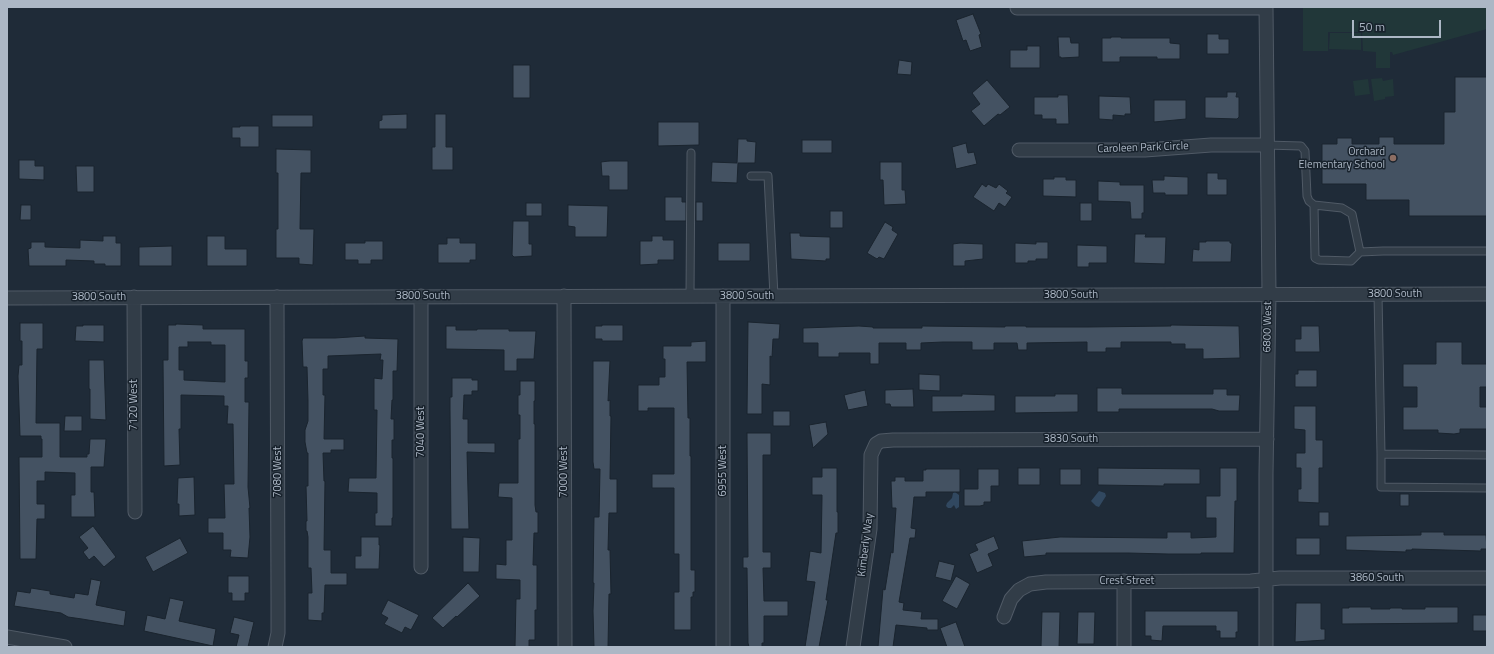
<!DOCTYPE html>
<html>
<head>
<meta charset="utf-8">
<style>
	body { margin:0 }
	#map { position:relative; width:1494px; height:654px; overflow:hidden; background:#1f2b38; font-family:"Titillium Web",sans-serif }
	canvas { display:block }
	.frame { position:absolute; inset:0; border:8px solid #acb7c5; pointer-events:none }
	.scale { position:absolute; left:1352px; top:20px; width:89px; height:18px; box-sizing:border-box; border:2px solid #acb7c5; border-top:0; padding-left:5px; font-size:12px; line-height:14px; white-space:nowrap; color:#acb7c5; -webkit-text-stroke:3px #18222c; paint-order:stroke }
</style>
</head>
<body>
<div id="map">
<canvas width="1494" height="654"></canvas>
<div class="frame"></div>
<div class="scale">50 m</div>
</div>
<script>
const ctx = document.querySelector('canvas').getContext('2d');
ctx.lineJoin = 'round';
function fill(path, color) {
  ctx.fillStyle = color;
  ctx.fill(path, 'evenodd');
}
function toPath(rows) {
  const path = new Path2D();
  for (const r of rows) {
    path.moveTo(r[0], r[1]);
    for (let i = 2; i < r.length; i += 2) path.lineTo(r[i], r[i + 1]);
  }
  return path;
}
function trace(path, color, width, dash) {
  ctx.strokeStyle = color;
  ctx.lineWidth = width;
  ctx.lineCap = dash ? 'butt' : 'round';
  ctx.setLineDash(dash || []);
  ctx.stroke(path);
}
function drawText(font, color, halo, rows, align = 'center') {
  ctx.font = font + ' "Titillium Web",sans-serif';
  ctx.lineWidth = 3;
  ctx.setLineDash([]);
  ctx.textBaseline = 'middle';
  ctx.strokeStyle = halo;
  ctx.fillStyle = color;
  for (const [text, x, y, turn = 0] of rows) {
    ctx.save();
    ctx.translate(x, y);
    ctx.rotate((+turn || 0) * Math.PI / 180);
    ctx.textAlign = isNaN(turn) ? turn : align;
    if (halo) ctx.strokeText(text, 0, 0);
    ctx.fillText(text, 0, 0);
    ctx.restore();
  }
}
fill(toPath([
	[1303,7,1487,7,1487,29,1393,55,1392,52,1390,52,1390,68,1376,68,1376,52,1363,51,1362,32,1328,32,1328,51,1303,51],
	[1330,33,1361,33,1361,50,1329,49],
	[1382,78,1383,81,1393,79,1394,96,1385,97,1385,99,1374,101,1371,79],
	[1368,79,1370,94,1355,96,1353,81]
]), '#213739');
fill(toPath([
	[1099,491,1105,493,1106,496,1099,507,1096,506,1091,501],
	[955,492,959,495,959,507,956,509,954,505,951,508,948,508,946,506,947,503,952,498,953,493]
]), '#314860');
const building = toPath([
	[973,14,981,34,979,35,982,47,970,51,966,40,963,41,956,20,973,14],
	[1207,34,1219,34,1219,39,1229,39,1229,54,1207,54,1207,34],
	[1058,37,1070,37,1071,43,1079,43,1079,57,1061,58,1061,57,1059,57,1058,37],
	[1111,37,1121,37,1121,38,1170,38,1170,43,1180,44,1180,59,1157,59,1157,57,1120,57,1120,62,1102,62,1102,38,1111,38,1111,37],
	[1027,46,1040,46,1040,68,1010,68,1010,50,1027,50,1027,46],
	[899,60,912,62,911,75,897,74,899,60],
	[513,65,530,65,530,98,513,98,513,65],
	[1455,77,1487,77,1487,216,1409,216,1409,200,1366,200,1366,184,1322,184,1322,144,1337,144,1337,138,1352,138,1352,144,1379,144,1379,137,1394,137,1394,144,1444,144,1444,112,1455,112,1455,77],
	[987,80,1010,107,1000,115,998,114,984,126,971,111,980,104,972,93,987,80],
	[1227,92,1237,92,1236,97,1239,97,1239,117,1237,119,1205,118,1205,97,1227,97,1227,92],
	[1058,95,1068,95,1069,124,1056,124,1056,119,1042,119,1042,115,1034,115,1034,97,1058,97,1058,95],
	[1099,96,1130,97,1131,114,1125,114,1125,116,1113,115,1113,120,1099,119,1099,96],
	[1154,100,1186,100,1186,119,1154,122,1154,100],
	[407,114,407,129,379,129,379,121,382,120,382,115,407,114],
	[435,114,446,114,446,147,453,147,453,170,432,170,432,147,435,147,435,114],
	[272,115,313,115,313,127,272,127,272,115],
	[658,122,699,122,699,145,658,146,658,122],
	[240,126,259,126,259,147,240,147,240,138,232,138,232,127,240,127,240,126],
	[738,139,747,139,747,141,756,142,755,163,738,163,737,183,711,182,712,162,737,163,738,139],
	[802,140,832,140,832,153,802,153,802,140],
	[966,143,968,153,974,152,977,164,956,169,952,147,966,143],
	[276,149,311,150,311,173,301,173,300,229,314,229,313,265,299,264,299,258,276,258,276,229,278,229,278,173,276,173,276,149],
	[19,160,35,160,35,166,44,166,44,180,19,179,19,160],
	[609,161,628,161,628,190,609,190,609,176,602,176,601,162,609,161],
	[880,162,902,162,902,190,905,190,906,204,884,205,883,180,880,180,880,162],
	[76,166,94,166,94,192,77,192,76,166],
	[1207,173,1218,173,1218,179,1227,179,1227,195,1207,195,1207,173],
	[1164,176,1188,177,1188,195,1165,195,1165,193,1153,193,1152,180,1164,180,1164,176],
	[1054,177,1066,177,1066,180,1076,180,1076,197,1043,196,1043,179,1054,179,1054,177],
	[1098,181,1120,182,1120,185,1144,185,1144,213,1142,213,1142,219,1131,219,1130,202,1098,201,1098,181],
	[982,184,986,187,988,184,996,188,999,184,1008,191,1006,193,1012,197,1005,207,999,203,994,211,973,197,982,184],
	[665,197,682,197,682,202,686,202,686,221,665,221,665,197],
	[696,202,703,202,703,221,696,221,696,202],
	[526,203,542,203,542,216,526,216,526,203],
	[1080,203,1092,203,1092,221,1080,221,1080,203],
	[21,205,31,205,31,220,20,220,21,205],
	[568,205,608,206,607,237,575,237,575,227,568,226,568,205],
	[830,211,843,211,843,228,830,228,830,211],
	[513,221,529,221,529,244,532,244,532,256,514,257,512,255,513,221],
	[885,222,893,227,892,230,898,234,884,259,879,257,877,259,867,253,885,222],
	[790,233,800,233,800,236,830,237,830,259,826,259,826,261,791,259,790,233],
	[1135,234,1146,234,1145,237,1166,237,1165,264,1134,263,1135,234],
	[103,236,116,236,116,243,121,243,121,266,105,266,105,264,94,264,94,261,66,260,66,266,29,266,28,249,31,248,31,242,45,242,45,247,80,248,80,240,103,241,103,236],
	[207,236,225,236,225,249,247,249,247,266,207,266,207,236],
	[652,236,663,236,663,240,674,240,674,260,658,260,658,264,640,265,640,241,652,241,652,236],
	[447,238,460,238,460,243,476,243,476,260,470,260,470,263,438,263,438,244,447,244,447,238],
	[365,241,383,241,383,260,371,260,371,264,358,264,358,260,345,260,345,243,365,243,365,241],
	[1206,241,1230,241,1230,243,1232,243,1231,262,1192,262,1193,249,1199,250,1199,242,1206,242,1206,241],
	[1036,242,1048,242,1048,259,1036,259,1036,261,1028,261,1028,263,1015,263,1015,243,1036,244,1036,242],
	[718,243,750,243,750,261,718,261,718,243],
	[960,243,983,244,983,259,965,261,965,266,953,266,953,244,960,243],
	[1077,245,1107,246,1107,263,1089,263,1089,267,1077,267,1077,245],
	[172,246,172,266,139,266,139,247,172,246],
	[748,322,780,324,779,339,773,339,772,357,770,356,770,385,762,384,762,414,747,414,748,322],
	[20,323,43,323,43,349,37,349,36,423,60,423,60,457,87,457,87,454,89,454,90,439,106,439,104,467,91,467,91,492,94,492,95,517,71,517,71,495,75,495,75,473,45,472,45,481,37,481,37,504,45,504,45,519,37,519,36,559,20,559,19,457,42,457,42,439,41,439,41,436,20,436,18,376,19,365,22,365,22,341,20,341,20,323],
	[176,324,203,325,203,329,245,329,245,361,248,361,248,378,245,378,245,402,249,402,248,487,250,508,249,508,250,537,248,558,230,557,231,550,223,550,223,533,208,533,208,518,225,518,224,484,234,484,233,424,227,424,228,406,224,406,224,396,181,395,181,429,179,429,180,465,164,466,163,360,168,360,168,325,176,325,176,324],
	[188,342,211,342,211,345,225,345,225,382,184,380,184,370,179,370,179,347,188,347,188,342],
	[83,325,104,325,104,342,75,341,76,326,83,326,83,325],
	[602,325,623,325,623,341,602,341,602,339,595,339,595,326,602,326,602,325],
	[1171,325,1239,326,1240,358,1203,359,1203,349,1185,349,1185,344,1171,344,1171,342,1121,342,1121,348,1106,348,1106,352,1087,352,1087,342,1027,343,1027,350,1018,350,1017,343,994,343,994,350,972,350,972,342,943,342,921,343,921,350,906,350,906,343,879,343,879,364,870,364,870,353,839,353,839,357,818,357,818,343,803,343,803,328,859,326,873,327,873,328,922,328,922,326,1005,327,1005,326,1026,326,1026,327,1087,327,1171,326,1171,325],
	[446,326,456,326,456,330,477,330,477,329,509,329,509,331,536,331,534,359,517,359,517,371,504,371,504,350,446,349,446,326],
	[1301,326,1319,326,1320,352,1295,352,1295,339,1301,339,1301,326],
	[365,336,365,338,398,339,397,371,393,371,393,400,392,400,391,419,394,419,394,440,392,440,392,458,393,458,393,518,392,518,392,526,375,526,375,513,377,513,377,493,348,492,349,478,376,478,377,410,374,410,374,378,382,379,383,360,380,360,381,354,328,356,328,369,323,369,323,395,325,395,324,439,344,439,344,450,331,450,331,453,323,453,324,481,325,481,324,550,331,550,331,573,347,573,347,585,325,585,324,613,322,613,322,621,308,620,308,593,312,593,311,568,308,568,308,537,307,531,306,531,306,521,307,521,306,486,308,486,308,453,307,453,305,442,305,430,308,421,308,401,307,367,303,367,302,341,303,338,335,338,365,336],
	[706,341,706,362,687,362,688,418,690,418,690,456,691,456,691,570,695,570,695,592,693,592,693,597,691,597,691,630,674,630,674,592,679,592,679,554,674,554,674,488,652,488,652,474,674,474,674,408,648,408,648,411,638,411,638,385,659,385,659,377,665,377,665,359,663,359,663,346,691,346,691,342,706,341],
	[1436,342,1462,342,1462,364,1487,364,1487,387,1480,387,1480,407,1487,407,1487,429,1460,429,1460,433,1454,434,1438,433,1438,430,1403,430,1403,407,1417,407,1417,387,1403,387,1403,364,1436,364,1436,342],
	[89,360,104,360,106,420,90,419,90,389,89,389,89,360],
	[593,361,610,361,608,401,610,400,610,416,611,416,610,479,617,479,617,513,609,513,608,550,610,550,611,594,609,594,608,647,594,647,593,611,594,583,593,583,594,517,599,517,600,469,594,469,593,462,593,361],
	[1298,370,1317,370,1317,387,1295,387,1295,374,1298,374,1298,370],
	[919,374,940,375,940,391,919,390,919,374],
	[452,378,472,378,472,380,478,380,478,391,472,391,472,395,464,395,463,419,468,419,468,443,495,443,495,453,467,452,469,529,451,529,450,410,450,397,452,397,452,378],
	[520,381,535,381,535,401,534,401,534,424,535,424,535,505,536,512,538,512,538,533,534,533,533,565,537,565,537,610,535,610,535,640,529,640,529,647,515,647,516,599,520,599,520,580,496,579,496,564,506,565,506,540,512,540,512,498,498,497,499,483,518,483,518,439,520,439,520,415,518,415,518,395,520,395,520,381],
	[1097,388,1122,388,1122,394,1213,394,1213,389,1227,389,1227,395,1240,395,1239,411,1219,411,1212,409,1119,409,1119,412,1097,412,1097,388],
	[913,389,914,407,891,407,890,404,885,404,885,390,913,389],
	[865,390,868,406,848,410,844,395,865,390],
	[962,394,995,395,995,411,932,412,932,396,962,396,962,394],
	[1055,394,1078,394,1078,412,1015,413,1015,396,1055,396,1055,394],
	[1294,406,1316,406,1316,440,1323,440,1323,468,1319,468,1319,503,1298,502,1298,489,1301,489,1301,468,1296,468,1296,453,1305,453,1305,430,1294,429,1294,406],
	[773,411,790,411,790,426,773,426,773,411],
	[65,416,82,416,82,431,64,431,65,416],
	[826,422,828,434,813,448,809,425,826,422],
	[747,433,771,433,771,455,763,455,763,552,771,552,771,568,763,568,764,601,788,601,788,616,764,616,764,643,762,643,762,647,749,647,748,643,747,568,743,568,743,557,748,557,747,433],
	[822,468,837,468,837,512,838,512,838,533,836,533,826,600,828,600,819,647,805,647,815,582,806,581,810,551,821,553,822,498,822,495,812,495,812,477,822,477,822,468],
	[1018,468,1040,468,1040,485,1018,485,1018,468],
	[1098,468,1200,469,1200,484,1164,484,1164,486,1098,485,1098,468],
	[1220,468,1237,468,1237,501,1235,501,1234,553,1201,553,1201,554,1168,554,1128,553,1046,553,1046,555,1024,557,1022,541,1060,537,1167,538,1167,532,1191,532,1191,538,1216,537,1216,518,1206,518,1206,496,1220,496,1220,468],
	[926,469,960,469,960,492,926,492,926,497,914,497,911,528,916,529,915,538,910,538,899,602,904,603,903,610,922,612,921,619,938,619,938,630,927,630,927,628,896,625,893,647,878,647,883,589,885,590,891,552,893,553,896,508,892,508,891,481,895,481,895,477,905,477,905,481,923,481,923,470,926,470,926,469],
	[978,469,999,469,999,486,991,486,991,502,984,502,984,505,980,506,964,506,964,489,978,489,978,469],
	[1060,469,1081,469,1081,485,1060,485,1060,469],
	[194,477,195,515,179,516,179,504,177,504,178,478,194,477],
	[1400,494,1409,494,1409,506,1400,506,1400,494],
	[1319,512,1329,512,1329,526,1319,526,1319,512],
	[93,526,116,557,104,567,94,556,89,560,83,552,88,548,79,537,93,526],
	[1421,532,1444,532,1444,535,1486,535,1487,549,1481,549,1481,551,1412,549,1412,550,1406,550,1406,552,1346,550,1346,536,1421,535,1421,532],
	[994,536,999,549,988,554,993,566,977,573,969,554,978,550,975,544,994,536],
	[361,537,379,537,379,545,380,545,379,569,355,569,355,556,361,556,361,537],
	[463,537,480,538,479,572,463,572,463,537],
	[180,538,188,553,153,572,145,557,180,538],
	[1296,538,1320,538,1320,555,1296,555,1296,538],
	[939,561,955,565,951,581,935,577,939,561],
	[228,576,249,576,249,593,245,593,245,601,232,601,232,593,228,593,228,576],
	[956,576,970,584,957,609,942,601,956,576],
	[91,579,101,581,96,605,126,611,124,626,82,619,68,617,61,613,14,606,17,591,30,593,31,588,50,591,50,594,74,598,75,593,88,595,91,579],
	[468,583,480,596,457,617,456,616,443,628,432,618,468,583],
	[170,598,184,601,179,621,216,629,213,646,144,631,147,615,165,619,170,598],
	[388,600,419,615,411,630,405,627,402,633,384,624,388,618,381,614,388,600],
	[1296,603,1321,603,1321,629,1325,629,1325,640,1295,642,1296,603],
	[1349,607,1371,607,1371,609,1390,609,1390,608,1402,608,1402,609,1425,609,1425,607,1458,607,1458,623,1342,624,1342,608,1349,608,1349,607],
	[1145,611,1238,611,1238,632,1236,632,1236,638,1220,638,1220,631,1216,631,1216,626,1163,626,1162,641,1151,640,1151,636,1145,636,1145,611],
	[1042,612,1060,612,1059,647,1041,647,1042,612],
	[1078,612,1095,612,1094,644,1077,644,1078,612],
	[1473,615,1487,615,1487,631,1473,631,1473,615],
	[234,617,254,622,248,647,236,647,239,635,230,633,234,617],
	[956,622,965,647,947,647,940,628,956,622]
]);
fill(building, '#445262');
trace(building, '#1a242e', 1);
const service = toPath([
	[1266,145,1301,146,1305,151,1307,196,1309,201,1314,205,1315,258,1319,260,1351,261,1360,252,1383,251,1487,251],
	[751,176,768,176,774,296],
	[1314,205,1342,208,1352,214,1360,252],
	[1378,294,1381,454,1487,455],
	[690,296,691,153],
	[1381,454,1381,487,1487,488]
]);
const minor = toPath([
	[1266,7,1269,294,1266,474,1266,647],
	[1017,8,1266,8],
	[1019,150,1145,150,1211,145,1266,145],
	[421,296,421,567],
	[564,296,565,647],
	[723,296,723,647],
	[134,297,135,512],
	[7,298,1487,294],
	[1004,617,1011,599,1019,590,1030,584,1046,582,1251,581,1280,578,1487,578],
	[7,637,65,647],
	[275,647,278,633,278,602,277,297],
	[853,647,870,529,871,455,876,444,881,441,893,440,1267,439],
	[1124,647,1124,581]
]);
trace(service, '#505a66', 9);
trace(minor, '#505a66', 15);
trace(service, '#323d48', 7);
trace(minor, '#323d48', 13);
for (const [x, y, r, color] of [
	[1393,158,4,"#8d6e63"]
]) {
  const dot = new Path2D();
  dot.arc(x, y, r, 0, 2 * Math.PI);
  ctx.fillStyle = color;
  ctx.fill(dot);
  trace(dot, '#18222c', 1.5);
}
drawText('11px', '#acb7c5', '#18222c', [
	["Caroleen Park Circle",1143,148,-2],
	["3800 South",1395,294],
	["3800 South",1071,295],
	["3800 South",423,296],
	["3800 South",747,296],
	["3800 South",99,297],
	["6800 West",1268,327,-89],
	["7120 West",134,405,-90],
	["7040 West",421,432,-90],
	["3830 South",1071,439],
	["6955 West",723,471,-90],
	["7080 West",278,472,-90],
	["7000 West",564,472,-90],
	["Kimberly Way",866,545,-83],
	["3860 South",1377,578],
	["Crest Street",1127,581]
]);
drawText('11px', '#acb7c5', '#18222c', [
	["Orchard",1385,152],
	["Elementary School",1385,165]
], 'right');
</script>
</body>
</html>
